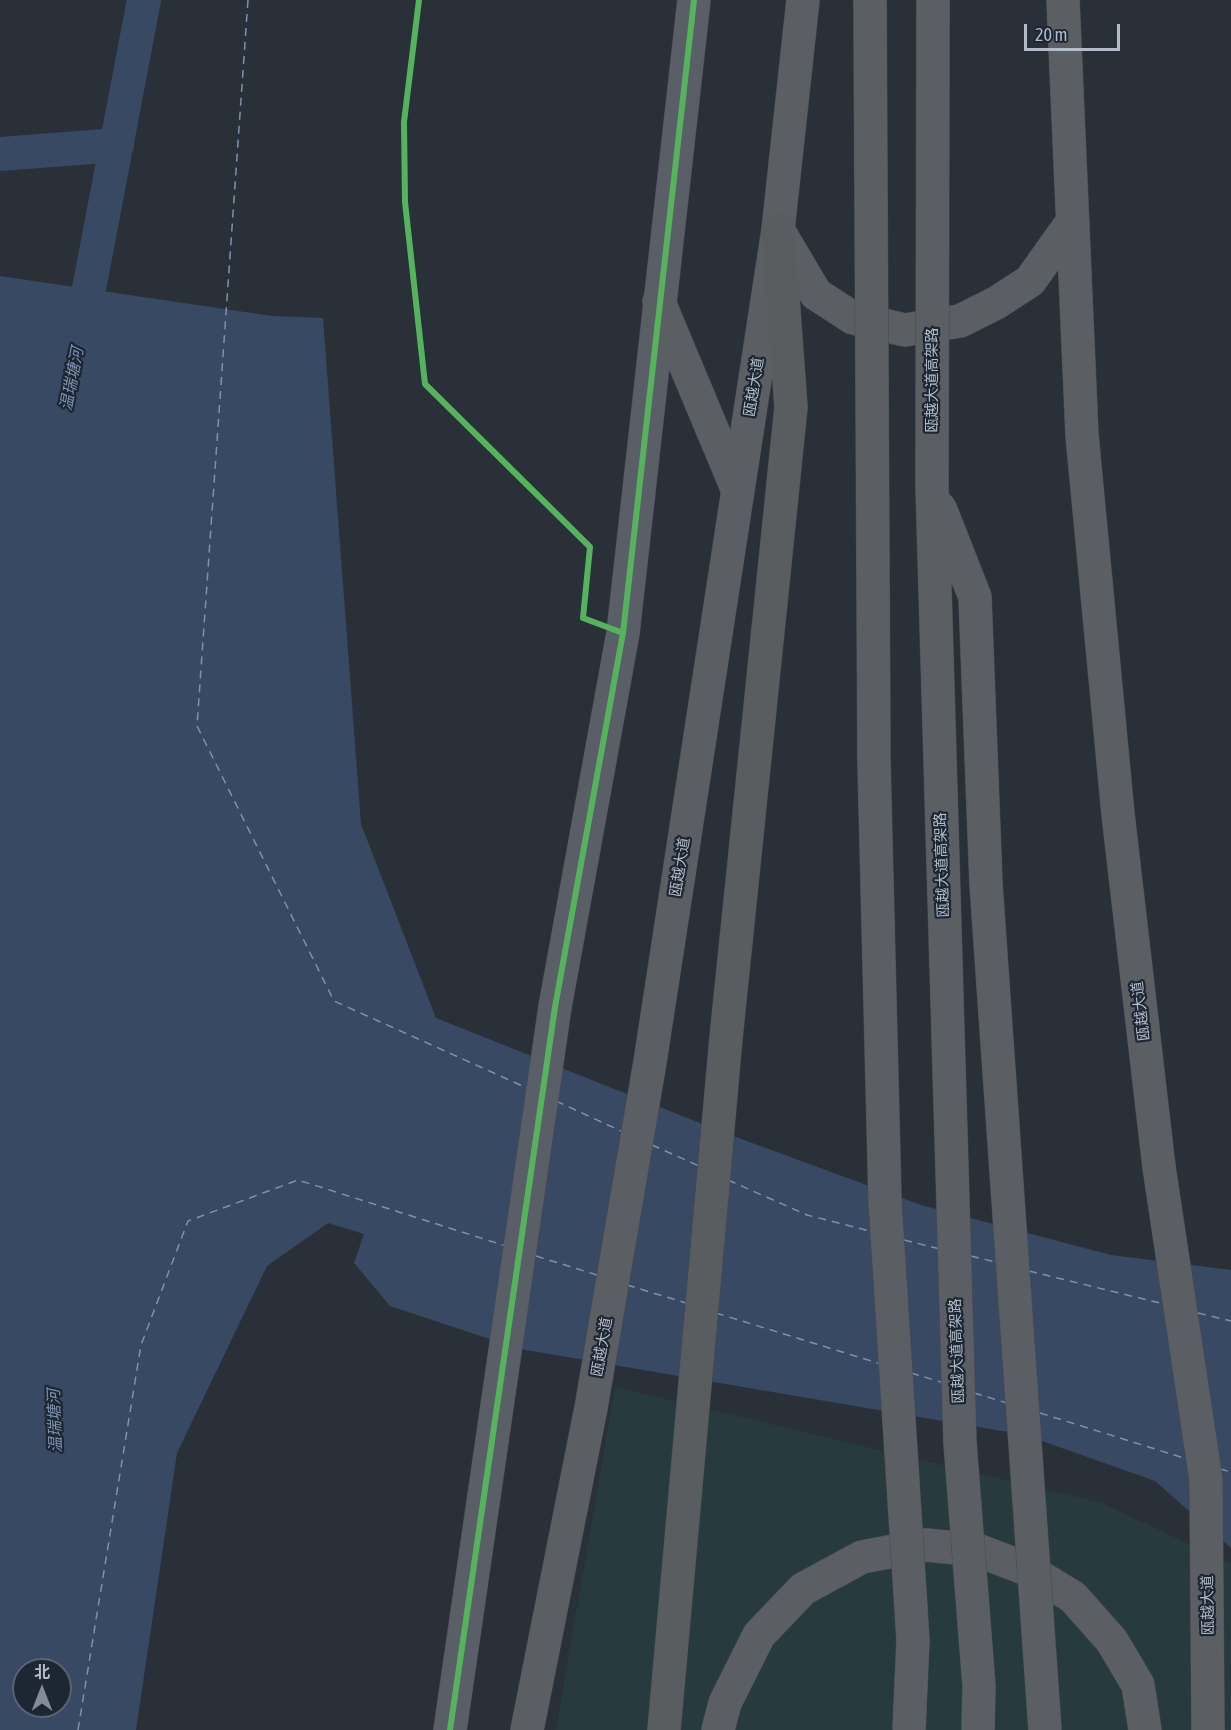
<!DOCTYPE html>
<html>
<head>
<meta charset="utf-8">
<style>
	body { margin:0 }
	#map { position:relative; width:1231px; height:1730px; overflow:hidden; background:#2a3038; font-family:"Asap Condensed","Noto Sans SC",sans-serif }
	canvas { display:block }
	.north { position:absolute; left:12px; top:1658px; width:60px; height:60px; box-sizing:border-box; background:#1d2633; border:2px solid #59626f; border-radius:50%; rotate:0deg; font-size:16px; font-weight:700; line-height:24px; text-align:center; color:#b4bcc9 }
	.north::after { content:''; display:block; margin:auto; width:21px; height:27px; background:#848b96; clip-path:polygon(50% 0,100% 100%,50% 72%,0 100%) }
	.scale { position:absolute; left:1024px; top:24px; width:96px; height:27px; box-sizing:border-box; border:3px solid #b4bcc9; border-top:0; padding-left:8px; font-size:18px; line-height:21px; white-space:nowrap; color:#b4bcc9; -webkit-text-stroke:4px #1d2633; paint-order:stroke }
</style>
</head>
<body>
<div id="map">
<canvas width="1231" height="1730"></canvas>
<div class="north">北</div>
<div class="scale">20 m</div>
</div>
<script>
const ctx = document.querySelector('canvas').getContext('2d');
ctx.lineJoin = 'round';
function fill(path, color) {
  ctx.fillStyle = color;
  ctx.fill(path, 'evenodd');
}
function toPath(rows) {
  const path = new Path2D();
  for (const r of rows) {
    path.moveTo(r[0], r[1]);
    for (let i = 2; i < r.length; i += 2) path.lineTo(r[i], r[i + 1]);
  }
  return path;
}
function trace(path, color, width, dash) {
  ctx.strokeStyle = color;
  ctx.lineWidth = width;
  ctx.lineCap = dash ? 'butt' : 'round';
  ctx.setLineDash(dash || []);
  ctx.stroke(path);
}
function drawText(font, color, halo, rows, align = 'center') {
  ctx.font = font + ' "Asap Condensed","Noto Sans SC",sans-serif';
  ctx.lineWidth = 4.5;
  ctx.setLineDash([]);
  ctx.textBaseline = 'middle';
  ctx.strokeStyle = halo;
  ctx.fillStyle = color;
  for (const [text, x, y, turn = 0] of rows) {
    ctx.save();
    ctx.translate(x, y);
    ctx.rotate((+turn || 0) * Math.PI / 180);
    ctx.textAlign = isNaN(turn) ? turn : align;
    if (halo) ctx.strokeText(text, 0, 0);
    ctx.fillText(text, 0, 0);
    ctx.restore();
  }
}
fill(toPath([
	[615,1387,1102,1503,1231,1564,1231,1730,556,1730]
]), '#273a3e');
fill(toPath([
	[0,276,272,316,323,318,361,824,436,1018,725,1133,921,1205,1111,1255,1231,1270,1231,1548,1155,1481,1025,1435,520,1349,390,1306,354,1263,364,1234,328,1223,267,1266,177,1453,136,1730,0,1730],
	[24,1670,60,1670,60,1706,24,1706]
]), '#384963');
trace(toPath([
	[0,154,117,145],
	[80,336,144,0]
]), '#384963', 34);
trace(toPath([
	[248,0,197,726,334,1001,527,1088],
	[556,1101,623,1132],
	[652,1145,699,1166],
	[728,1180,807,1215,870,1231],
	[904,1240,940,1249],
	[536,1256,597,1275],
	[971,1256,995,1262],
	[1029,1271,1164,1304],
	[627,1285,686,1303],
	[716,1313,881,1364],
	[1198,1313,1231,1321],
	[911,1373,944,1383],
	[974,1393,1007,1403],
	[1040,1413,1187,1459],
	[1220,1469,1231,1472],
	[78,1730,141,1345,188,1221,298,1180,506,1246]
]), '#7c92b1', 1.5, [8, 6]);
const tertiary = toPath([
	[450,1730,555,1007,623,633,694,0]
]);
const trunk = toPath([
	[1063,0,1082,435,1118,814,1159,1167,1206,1480,1208,1730],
	[778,230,816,294,853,318,905,330,960,321,996,303,1030,281,1072,222],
	[659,302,738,491],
	[527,1730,591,1408,650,1062,778,230,803,0],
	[718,1730,725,1703,759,1635,803,1589,862,1557,926,1545,977,1550,1027,1569,1073,1597,1112,1641,1138,1685,1145,1730]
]);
const motorway = toPath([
	[664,1730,726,1038,791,407,778,230]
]);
trace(tertiary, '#484c53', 34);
trace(trunk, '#474c53', 34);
trace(motorway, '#474c53', 34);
trace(tertiary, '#5a5e66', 33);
trace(trunk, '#5b5f64', 33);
trace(motorway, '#5a5d60', 33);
const trunkBridge = toPath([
	[870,0,874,763,885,1201,913,1640,909,1730],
	[933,0,932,486,960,1443,979,1686,978,1730],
	[940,508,975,597,986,884,1045,1730]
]);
trace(trunkBridge, '#474c53', 34, []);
trace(trunkBridge, '#5b5f64', 33);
trace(toPath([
	[419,0,404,122,405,202,425,384,590,547,583,618,623,633],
	[450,1730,555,1007,623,633,694,0]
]), '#56b35d', 6);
drawText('15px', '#b4bcc9', '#1d2633', [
	["瓯越大道高架路",932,380,-90],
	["瓯越大道",754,387,-81],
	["瓯越大道高架路",942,865,-92],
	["瓯越大道",680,867,-81],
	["瓯越大道",1141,1011,-97],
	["瓯越大道",602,1347,-80],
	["瓯越大道高架路",957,1351,-92],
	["瓯越大道",1208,1605,-91]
]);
drawText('italic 16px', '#7c92b1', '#1d2633', [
	["温瑞塘河",72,379,-79],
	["温瑞塘河",55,1421,-92]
]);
</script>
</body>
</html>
